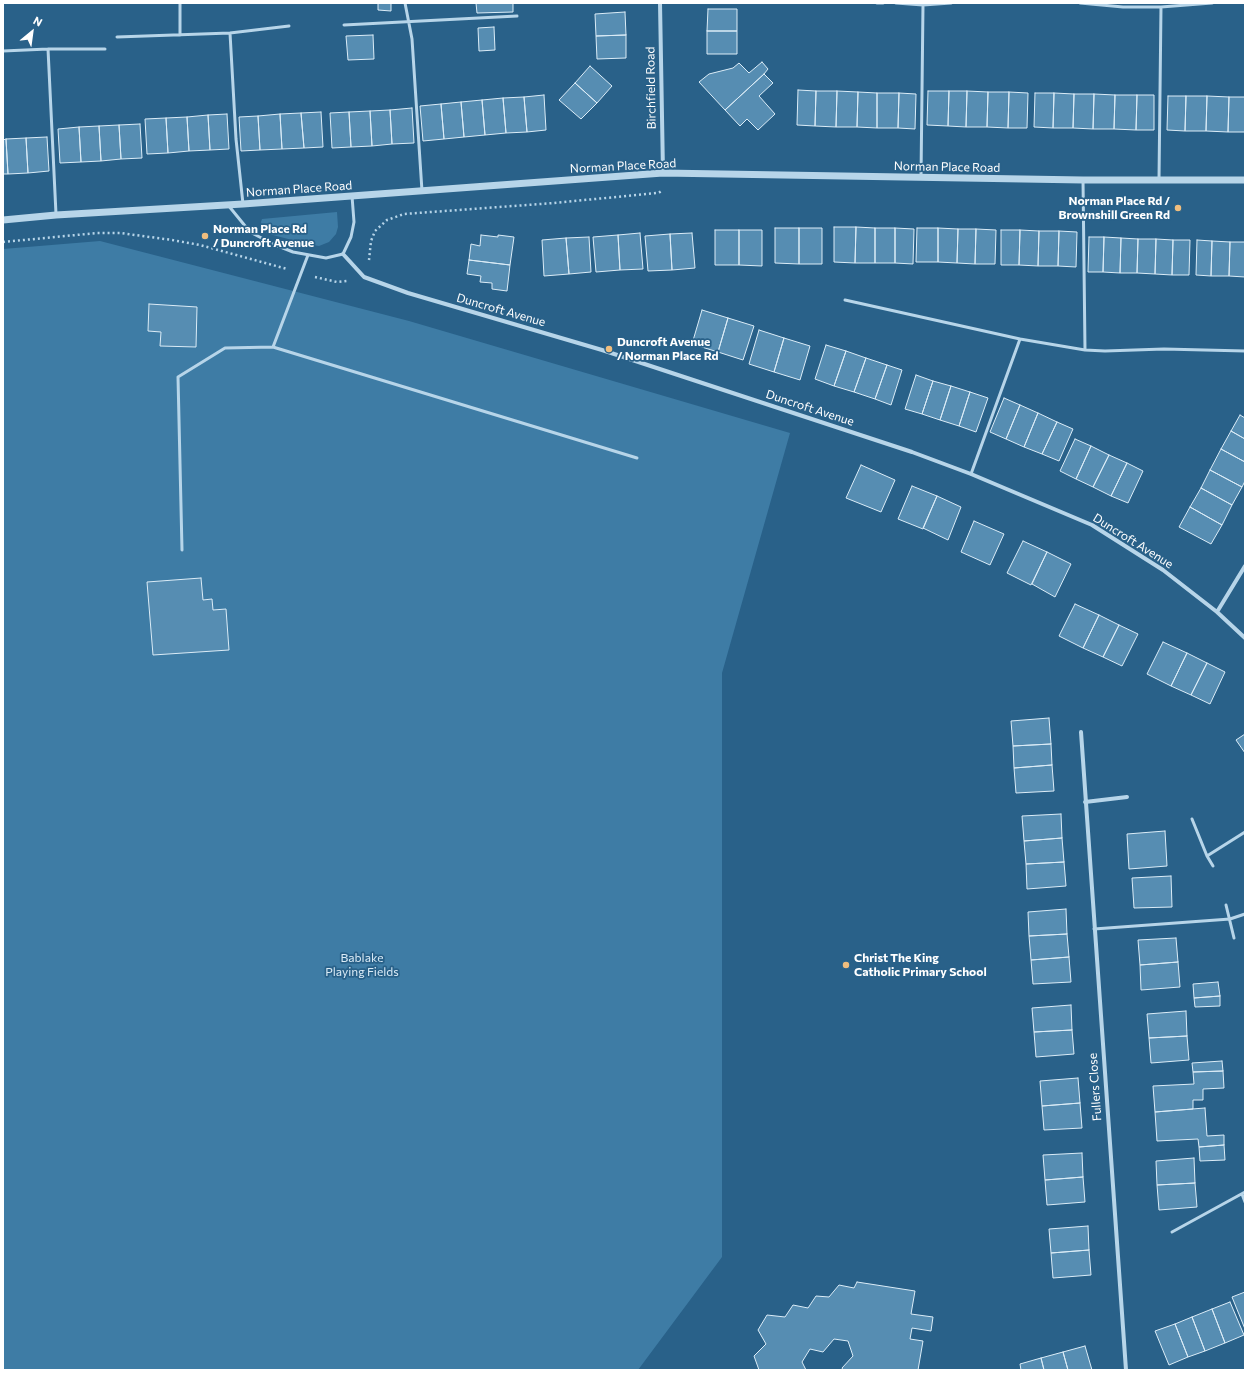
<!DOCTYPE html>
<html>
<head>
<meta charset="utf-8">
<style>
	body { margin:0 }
	#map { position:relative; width:1248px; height:1373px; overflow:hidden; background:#296189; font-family:Commissioner,sans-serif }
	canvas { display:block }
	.frame { position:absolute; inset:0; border:4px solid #fff; pointer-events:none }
	.north { position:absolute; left:12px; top:12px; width:40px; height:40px; -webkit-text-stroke:3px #296189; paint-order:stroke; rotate:29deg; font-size:11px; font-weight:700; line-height:16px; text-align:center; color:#fff }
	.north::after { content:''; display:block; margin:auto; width:14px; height:18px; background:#fff; clip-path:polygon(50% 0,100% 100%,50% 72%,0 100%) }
</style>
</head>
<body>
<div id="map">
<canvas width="1248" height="1373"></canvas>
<div class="frame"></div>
<div class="north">N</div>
</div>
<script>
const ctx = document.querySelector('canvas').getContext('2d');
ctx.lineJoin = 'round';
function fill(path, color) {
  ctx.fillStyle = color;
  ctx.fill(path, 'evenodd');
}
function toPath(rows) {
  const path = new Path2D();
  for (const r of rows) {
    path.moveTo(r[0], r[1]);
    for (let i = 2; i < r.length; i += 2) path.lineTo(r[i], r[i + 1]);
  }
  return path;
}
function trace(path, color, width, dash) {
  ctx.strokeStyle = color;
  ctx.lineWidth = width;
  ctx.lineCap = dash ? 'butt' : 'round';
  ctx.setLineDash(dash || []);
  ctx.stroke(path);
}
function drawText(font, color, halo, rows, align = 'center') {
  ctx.font = font + ' Commissioner,sans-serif';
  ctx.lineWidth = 3.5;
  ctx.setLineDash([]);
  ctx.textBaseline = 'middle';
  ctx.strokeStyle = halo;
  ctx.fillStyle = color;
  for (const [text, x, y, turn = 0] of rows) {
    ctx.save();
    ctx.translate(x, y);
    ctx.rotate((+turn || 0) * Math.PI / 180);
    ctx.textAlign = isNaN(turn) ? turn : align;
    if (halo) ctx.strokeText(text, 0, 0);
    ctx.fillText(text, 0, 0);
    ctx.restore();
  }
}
fill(toPath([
	[337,212,338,227,336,234,329,242,319,246,307,244,273,235,267,233,262,228,261,222,262,219],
	[100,241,409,321,790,433,722,673,722,1257,638,1370,3,1370,3,249]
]), '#3e7ca5');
const building = toPath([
	[378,3,391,3,391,11,378,10,378,3],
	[476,3,513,3,513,12,477,13,476,3],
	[708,9,737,9,737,31,707,31,708,9],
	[625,12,626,35,596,36,595,14,625,12],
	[494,27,495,50,479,51,478,28,494,27],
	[707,31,737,31,737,54,707,54,707,31],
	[373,35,374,59,348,60,346,36,373,35],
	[626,35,626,58,597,59,596,36,626,35],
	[762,62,768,69,764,74,725,110,699,82,709,74,733,68,739,63,749,73,762,62],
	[590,66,612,86,597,103,575,83,590,66],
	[764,74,773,83,759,96,775,114,758,130,747,119,740,126,725,110,764,74],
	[575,83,597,103,581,119,559,100,575,83],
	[798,90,816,91,815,126,797,125,798,90],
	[816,91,837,91,836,127,815,126,816,91],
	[837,91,858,92,857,127,836,127,837,91],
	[928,91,949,91,948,126,927,125,928,91],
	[949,91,967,91,966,127,948,126,949,91],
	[967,91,988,92,987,127,966,127,967,91],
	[858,92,877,93,877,128,857,127,858,92],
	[988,92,1009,92,1008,128,987,127,988,92],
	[1009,92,1028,93,1027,128,1008,128,1009,92],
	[877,93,899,93,898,128,877,128,877,93],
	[899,93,916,94,915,129,898,128,899,93],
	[1035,93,1054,93,1053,128,1034,127,1035,93],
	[1054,93,1074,94,1073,128,1053,128,1054,93],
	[1074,94,1094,94,1093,129,1073,128,1074,94],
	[1094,94,1115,95,1114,129,1093,129,1094,94],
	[544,95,546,130,527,132,524,97,544,95],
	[1115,95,1137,95,1136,130,1114,129,1115,95],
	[1137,95,1154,95,1154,130,1136,130,1137,95],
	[1168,96,1186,96,1185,131,1167,130,1168,96],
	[1186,96,1207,96,1206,131,1185,131,1186,96],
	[1207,96,1229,97,1228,132,1206,131,1207,96],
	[524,97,527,132,506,133,503,98,524,97],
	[1229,97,1245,97,1245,132,1228,132,1229,97],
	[503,98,506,133,485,135,482,100,503,98],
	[482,100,485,135,464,137,461,102,482,100],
	[461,102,464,137,444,139,441,104,461,102],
	[441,104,444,139,423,141,420,106,441,104],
	[412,108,414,143,392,144,390,110,412,108],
	[390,110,392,144,372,146,370,111,390,110],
	[370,111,372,146,351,147,349,112,370,111],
	[321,112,323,147,304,148,301,113,321,112],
	[349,112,351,147,332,148,330,113,349,112],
	[301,113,304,148,282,149,280,114,301,113],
	[227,114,229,149,210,150,208,115,227,114],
	[280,114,282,149,260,150,258,116,280,114],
	[208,115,210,150,189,151,187,117,208,115],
	[258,116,260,150,241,151,239,117,258,116],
	[187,117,189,151,168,153,166,118,187,117],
	[166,118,168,153,147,154,145,119,166,118],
	[140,124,142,158,121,159,119,125,140,124],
	[119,125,121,159,101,161,99,126,119,125],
	[99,126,101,161,81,162,79,127,99,126],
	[79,127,81,162,60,163,58,129,79,127],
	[47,137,49,171,28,173,26,138,47,137],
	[26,138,28,173,8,174,6,139,26,138],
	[6,139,8,174,3,174,3,140,6,139],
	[834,227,856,227,855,263,834,262,834,227],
	[856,227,875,228,875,263,855,263,856,227],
	[775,228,799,228,799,264,775,263,775,228],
	[799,228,822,228,822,264,799,264,799,228],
	[875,228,895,228,895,263,875,263,875,228],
	[895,228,914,229,913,264,895,263,895,228],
	[917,228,938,228,938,262,916,262,917,228],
	[938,228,958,229,957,263,938,262,938,228],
	[958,229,976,229,975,264,957,263,958,229],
	[976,229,996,230,995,264,975,264,976,229],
	[715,230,739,230,739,265,715,265,715,230],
	[739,230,762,230,762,266,739,265,739,230],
	[1001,230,1020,230,1019,265,1001,265,1001,230],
	[1020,230,1039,231,1038,266,1019,265,1020,230],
	[1039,231,1059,231,1058,266,1038,266,1039,231],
	[1059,231,1077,232,1076,267,1058,266,1059,231],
	[640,233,643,269,620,270,618,235,640,233],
	[692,233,695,268,672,270,670,234,692,233],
	[670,234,672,270,648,271,645,236,670,234],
	[481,235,498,237,498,235,514,237,510,265,469,260,471,244,480,246,481,235],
	[618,235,620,270,596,272,593,237,618,235],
	[589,237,591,272,569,274,566,238,589,237],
	[1089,237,1104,237,1103,272,1088,272,1089,237],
	[1104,237,1121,238,1120,273,1103,272,1104,237],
	[566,238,569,274,544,276,542,240,566,238],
	[1121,238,1138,239,1137,273,1120,273,1121,238],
	[1138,239,1156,239,1155,274,1137,273,1138,239],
	[1156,239,1173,240,1172,275,1155,274,1156,239],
	[1173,240,1190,240,1189,275,1172,275,1173,240],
	[1197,240,1212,241,1211,276,1196,275,1197,240],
	[1212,241,1230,242,1229,276,1211,276,1212,241],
	[1230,242,1245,242,1245,277,1229,276,1230,242],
	[469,260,510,265,507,291,492,289,492,283,480,282,481,276,467,274,469,260],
	[149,304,197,307,196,347,160,346,161,332,148,331,149,304],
	[702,310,728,318,718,352,692,344,702,310],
	[728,318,754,326,743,360,718,352,728,318],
	[759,330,784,338,774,372,749,364,759,330],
	[784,338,810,346,800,380,774,372,784,338],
	[826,345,846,351,834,386,815,379,826,345],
	[846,351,866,358,854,392,834,386,846,351],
	[866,358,887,365,875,399,854,392,866,358],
	[887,365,902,370,891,405,875,399,887,365],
	[916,375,933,381,922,414,905,409,916,375],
	[933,381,951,386,940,420,922,414,933,381],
	[951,386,970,392,959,426,940,420,951,386],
	[970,392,988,398,976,432,959,426,970,392],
	[1004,398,1020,405,1006,439,990,432,1004,398],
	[1020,405,1038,413,1024,447,1006,439,1020,405],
	[1038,413,1057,422,1042,454,1024,447,1038,413],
	[1240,415,1245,418,1245,439,1231,431,1240,415],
	[1057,422,1073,429,1059,461,1042,454,1057,422],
	[1231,431,1245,439,1245,462,1221,449,1231,431],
	[1075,439,1091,446,1076,479,1060,471,1075,439],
	[1091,446,1109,455,1093,487,1076,479,1091,446],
	[1221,449,1245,462,1245,481,1242,487,1210,470,1221,449],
	[1109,455,1127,463,1111,496,1093,487,1109,455],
	[1127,463,1143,471,1128,503,1111,496,1127,463],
	[861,465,895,480,881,512,846,498,861,465],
	[1210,470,1242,487,1232,505,1201,488,1210,470],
	[912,486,937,496,923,529,898,519,912,486],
	[1201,488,1232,505,1222,525,1190,507,1201,488],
	[937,496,961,507,948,540,923,528,937,496],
	[1190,507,1222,525,1211,544,1179,527,1190,507],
	[974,521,1004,534,990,565,961,552,974,521],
	[1023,541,1047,552,1031,585,1007,573,1023,541],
	[1047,552,1071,564,1055,597,1032,584,1047,552],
	[201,578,203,600,212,599,213,610,226,609,229,650,153,655,147,582,201,578],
	[1075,604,1099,615,1083,648,1059,636,1075,604],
	[1099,615,1119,625,1103,657,1083,648,1099,615],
	[1119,625,1138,634,1122,666,1103,657,1119,625],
	[1163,642,1187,653,1171,686,1147,674,1163,642],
	[1187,653,1207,663,1191,695,1171,686,1187,653],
	[1207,663,1225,672,1210,704,1191,695,1207,663],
	[1049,718,1051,744,1013,746,1011,721,1049,718],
	[1245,734,1245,753,1236,740,1245,734],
	[1051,744,1052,765,1014,768,1013,746,1051,744],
	[1052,765,1054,791,1016,793,1014,768,1052,765],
	[1061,814,1062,838,1024,841,1022,816,1061,814],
	[1165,831,1167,866,1129,869,1127,834,1165,831],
	[1062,838,1064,862,1026,864,1024,841,1062,838],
	[1064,862,1066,886,1027,889,1026,864,1064,862],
	[1171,876,1172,907,1134,908,1132,878,1171,876],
	[1066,909,1067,934,1029,936,1028,912,1066,909],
	[1067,934,1069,957,1031,960,1029,936,1067,934],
	[1176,938,1178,962,1140,965,1138,940,1176,938],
	[1069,957,1071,982,1033,984,1031,960,1069,957],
	[1178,962,1180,987,1141,990,1140,965,1178,962],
	[1218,982,1220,996,1194,998,1193,984,1218,982],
	[1220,996,1220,1006,1195,1007,1194,998,1220,996],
	[1071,1005,1072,1030,1034,1032,1032,1008,1071,1005],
	[1186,1011,1187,1036,1149,1038,1147,1014,1186,1011],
	[1072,1030,1074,1054,1036,1057,1034,1032,1072,1030],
	[1187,1036,1189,1060,1151,1063,1149,1038,1187,1036],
	[1222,1061,1223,1071,1193,1072,1192,1063,1222,1061],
	[1223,1071,1224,1088,1203,1089,1203,1100,1193,1100,1193,1109,1155,1112,1153,1086,1194,1084,1193,1072,1223,1071],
	[1078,1078,1080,1103,1042,1106,1040,1081,1078,1078],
	[1080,1103,1082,1128,1044,1130,1042,1106,1080,1103],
	[1205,1108,1207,1136,1224,1135,1224,1145,1199,1147,1198,1139,1157,1141,1155,1112,1205,1108],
	[1224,1145,1225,1160,1200,1161,1199,1147,1224,1145],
	[1082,1153,1083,1177,1045,1180,1043,1155,1082,1153],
	[1194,1158,1195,1183,1157,1185,1156,1161,1194,1158],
	[1083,1177,1085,1202,1047,1205,1045,1180,1083,1177],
	[1195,1183,1197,1207,1159,1210,1157,1185,1195,1183],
	[1088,1226,1089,1250,1051,1253,1049,1229,1088,1226],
	[1089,1250,1091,1275,1053,1278,1051,1253,1089,1250],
	[857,1282,915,1291,911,1314,933,1317,931,1331,912,1328,910,1339,923,1341,918,1370,843,1370,842,1368,853,1356,848,1341,834,1339,823,1352,810,1349,802,1362,806,1370,759,1370,754,1356,766,1344,758,1330,767,1315,785,1317,793,1305,808,1308,816,1296,829,1297,839,1285,854,1288,857,1282],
	[1245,1292,1245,1329,1232,1297,1245,1292],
	[1230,1302,1244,1335,1225,1343,1212,1309,1230,1302],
	[1212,1309,1225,1343,1205,1351,1192,1317,1212,1309],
	[1192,1317,1205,1351,1188,1357,1175,1324,1192,1317],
	[1175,1324,1188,1357,1169,1365,1155,1331,1175,1324],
	[1085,1346,1092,1370,1068,1370,1063,1352,1085,1346],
	[1063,1352,1068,1370,1044,1370,1041,1358,1063,1352],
	[1041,1358,1044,1370,1021,1370,1020,1364,1041,1358]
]);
fill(building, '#568db2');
trace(building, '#dbecf7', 1);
trace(toPath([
	[3,242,97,233,120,233,172,240,200,245,287,269],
	[369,260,371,241,375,231,387,220,404,214,554,203,657,193,660,192,663,190],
	[315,277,337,282,347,281]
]), '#b7d5e9', 2.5, [2, 3]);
trace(toPath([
	[405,3,412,39,422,191],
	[877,3,883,3],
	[896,3,923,5,951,3],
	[1080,3,1123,7,1161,7,1212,3],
	[344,25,517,16],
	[230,33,236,139,243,204],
	[180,35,180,3],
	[117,37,230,33,289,26],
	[3,51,48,49],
	[921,177,923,5],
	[1159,179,1161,7],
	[1083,180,1085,350],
	[228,205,250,232,273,244,293,252,326,258,343,254,351,237,354,222,352,196],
	[56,214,48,49,105,49],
	[308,255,273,347,637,458],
	[845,300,1020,339,971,474],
	[1020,339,1085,350,1105,351,1164,349,1245,351],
	[182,550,178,377,225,348,273,347],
	[1192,819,1207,856,1213,866],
	[1207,856,1245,832],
	[1226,905,1234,938],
	[1094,929,1230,919,1245,914],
	[1242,1194,1245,1202],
	[1172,1232,1245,1192]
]), '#b7d5e9', 3);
trace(toPath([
	[660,3,663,173],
	[343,254,364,277,408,293,602,350,912,452,971,474,1092,525,1163,570,1217,612,1245,638],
	[1217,612,1245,566],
	[1081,732,1126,1370],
	[1085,802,1127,797]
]), '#b7d5e9', 4);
trace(toPath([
	[3,220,56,215,243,204,663,173,1083,180,1245,180]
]), '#b7d5e9', 7);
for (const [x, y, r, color] of [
	[1178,208,4,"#f0be7e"],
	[205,236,4,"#f0be7e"],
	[609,349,4,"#f0be7e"],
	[846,965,4,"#f0be7e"]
]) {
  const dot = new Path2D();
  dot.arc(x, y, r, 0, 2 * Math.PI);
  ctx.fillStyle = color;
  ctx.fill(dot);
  trace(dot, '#296189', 1.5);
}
drawText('12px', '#fff', '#296189', [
	["Birchfield Road",651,88,-91],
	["Norman Place Road",623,166,-3],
	["Norman Place Road",947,167,1],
	["Norman Place Road",299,189,-4],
	["Duncroft Avenue",501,310,16],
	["Duncroft Avenue",810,408,18],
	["Duncroft Avenue",1133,541,32],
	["Fullers Close",1095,1087,-94]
]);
drawText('bold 12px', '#fff', '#296189', [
	["Norman Place Rd /",1170,201,"right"],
	["Brownshill Green Rd",1170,215,"right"],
	["Norman Place Rd",213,229],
	["/ Duncroft Avenue",213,243],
	["Duncroft Avenue",617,342],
	["/ Norman Place Rd",617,356],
	["Christ The King",854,958],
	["Catholic Primary School",854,972]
], 'left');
drawText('12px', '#dbecf7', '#296189', [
	["Bablake",362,958],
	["Playing Fields",362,972]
]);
</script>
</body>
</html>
